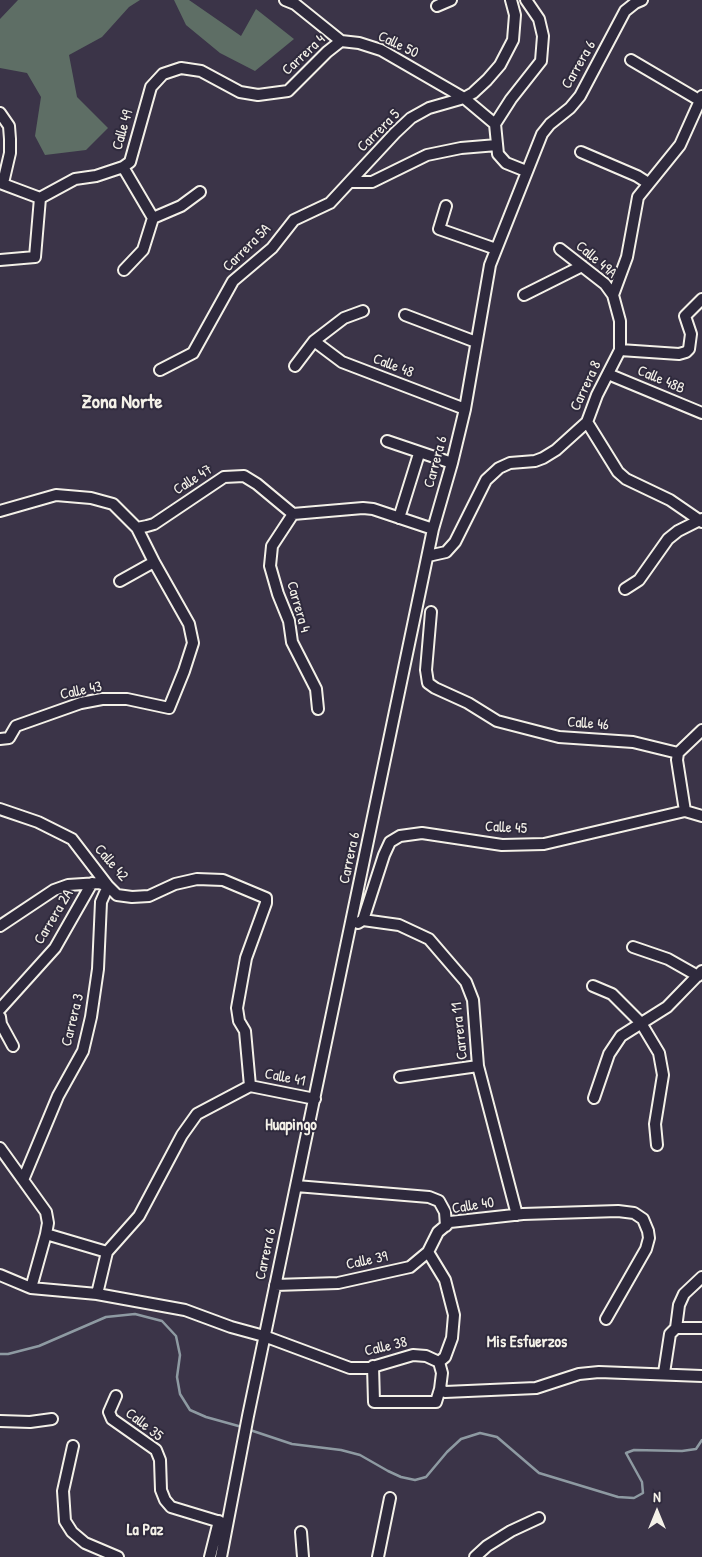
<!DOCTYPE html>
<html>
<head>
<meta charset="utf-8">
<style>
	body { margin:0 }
	#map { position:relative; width:702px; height:1557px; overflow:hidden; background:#3b3448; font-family:"Patrick Hand",sans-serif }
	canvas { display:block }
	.north { position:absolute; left:632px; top:1487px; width:50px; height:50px; -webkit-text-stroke:4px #2f2a3d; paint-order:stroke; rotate:0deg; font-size:14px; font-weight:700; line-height:20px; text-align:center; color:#f4f1e8 }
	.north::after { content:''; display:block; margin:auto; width:18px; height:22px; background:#f4f1e8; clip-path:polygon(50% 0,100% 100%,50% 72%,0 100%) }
</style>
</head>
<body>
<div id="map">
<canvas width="702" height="1557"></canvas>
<div class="north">N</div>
</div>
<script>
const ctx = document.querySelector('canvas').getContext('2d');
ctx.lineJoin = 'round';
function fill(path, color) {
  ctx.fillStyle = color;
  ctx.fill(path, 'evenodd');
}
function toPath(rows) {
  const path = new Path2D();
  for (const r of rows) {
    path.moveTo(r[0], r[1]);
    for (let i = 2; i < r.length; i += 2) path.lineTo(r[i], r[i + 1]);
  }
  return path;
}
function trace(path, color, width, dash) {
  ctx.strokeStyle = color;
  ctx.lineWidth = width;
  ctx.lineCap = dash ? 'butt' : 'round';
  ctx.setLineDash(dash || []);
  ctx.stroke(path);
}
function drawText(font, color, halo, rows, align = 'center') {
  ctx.font = font + ' "Patrick Hand",sans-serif';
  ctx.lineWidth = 4;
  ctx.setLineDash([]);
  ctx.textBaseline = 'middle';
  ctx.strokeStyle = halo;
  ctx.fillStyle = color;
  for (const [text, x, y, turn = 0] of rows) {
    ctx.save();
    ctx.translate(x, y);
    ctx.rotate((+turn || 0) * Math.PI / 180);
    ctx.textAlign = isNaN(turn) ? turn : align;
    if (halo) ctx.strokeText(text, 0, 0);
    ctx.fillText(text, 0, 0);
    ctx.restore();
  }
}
fill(toPath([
	[18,0,140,0,129,7,102,37,69,55,77,97,108,128,86,150,45,155,35,136,41,97,27,73,0,68,0,19],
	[174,0,189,0,241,36,256,9,294,39,255,71,220,53,186,25]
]), '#5e6e65');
trace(toPath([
	[0,1354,8,1354,39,1346,106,1317,135,1314,162,1321,176,1336,180,1355,177,1377,180,1394,190,1410,206,1417,242,1427],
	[247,1429,292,1444,341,1450,360,1455,388,1471,401,1477,415,1480,426,1477,447,1452,461,1439,480,1433,497,1437,539,1473,618,1497,634,1498,643,1493,642,1482,626,1453,634,1450,682,1451,696,1449,702,1440]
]), '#8e9aa2', 2.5);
const minor = toPath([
	[285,0,295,4,341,41,359,43,381,50,464,98,495,124],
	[526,0,539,19,543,36,541,61,511,99,495,124,498,154,506,163,526,171],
	[437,6,451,0],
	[631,60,699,100],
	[0,113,9,126,10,139,10,153,3,183],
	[581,152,637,176,648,183],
	[123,167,153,218],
	[350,182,372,182,427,155,461,148,497,145],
	[0,183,40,198],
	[40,198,75,179,96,176,123,167,130,162,151,87,163,74,181,68,201,71,240,92,258,95,288,91,327,52,341,41],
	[446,206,439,229,496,249],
	[153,218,181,206,200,192],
	[0,260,35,257,40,198],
	[124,270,143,250,153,218],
	[524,295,582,266],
	[613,295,627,257,638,197,680,145,702,96],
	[405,315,476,342],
	[314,341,342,362,465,409],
	[620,350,679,354,686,352,689,349,691,334,685,316,702,299],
	[295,366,314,341,344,318,363,311],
	[160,370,193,353,233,281,272,248,294,220,330,203,395,133,411,118,429,108,464,98,473,93,487,80,500,65,513,40,515,15,511,0],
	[608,374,702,413],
	[587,422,618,472,626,479,670,500,702,522],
	[387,441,452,463],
	[0,511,56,495,91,498,113,504,137,528,147,526,154,524,224,477,244,476,257,484,293,514,363,508,373,509,433,529],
	[293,514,272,546,270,566,278,594,289,621,292,642,316,689,318,709],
	[399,518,418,457],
	[428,556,446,552,455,542,486,480,499,468,510,463,535,461,543,458,556,450,587,422,597,395,620,350,620,321,613,295,605,284,560,249],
	[120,581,154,562],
	[625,589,639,580,668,539,678,531,702,519],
	[431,612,426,670,428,683,435,688,468,703,497,721,559,737,633,742,678,753],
	[0,739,9,738,16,726,81,703,102,699,127,699,169,708,184,671,193,643,189,624,154,562,137,528],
	[0,809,38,822,72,839,108,886,117,895,132,897,149,896,175,884,197,879,223,880,266,898,266,903,246,958,237,1008,239,1021,245,1031,250,1086,197,1114,182,1135,139,1216,107,1252,97,1294],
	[685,811,677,760,678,753,702,730],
	[363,920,384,855,390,842,400,836,422,833,502,845,544,844,685,811,702,816],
	[358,923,363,920,399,925,429,939,466,982,473,1000,478,1066,517,1215],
	[0,926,54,890,68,885,99,883,108,886,101,902,98,969,91,1017,83,1051,58,1096,23,1180],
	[633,947,668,959,698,976],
	[593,986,612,994,641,1023,659,1053,663,1075,655,1124,657,1145],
	[0,1009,55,948,92,883],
	[0,1017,1,1024,13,1046],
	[400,1077,478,1066],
	[250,1086,315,1099],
	[594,1098,609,1054,621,1036,667,1007,702,971],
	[0,1148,46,1212,48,1223,46,1234],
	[296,1186,429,1197,439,1201,445,1212,446,1226],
	[428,1252,445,1280,454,1315,452,1338,445,1357,439,1362],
	[0,1275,31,1288,97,1294,185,1310,231,1327,264,1336,350,1368,369,1368,413,1355,426,1356,439,1362,442,1373,440,1389,445,1392,536,1388,579,1374,599,1372,702,1376],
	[275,1285,338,1283,410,1267,428,1252,438,1232,450,1222,523,1214,618,1211,634,1213,643,1219,648,1231,649,1238,646,1249,606,1319],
	[31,1288,46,1234,107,1252],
	[676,1328,702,1328],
	[373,1366,374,1402,436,1402,440,1389],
	[664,1373,670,1334,676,1328,679,1305,684,1294,702,1277],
	[116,1396,109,1412,112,1419,156,1450,160,1460,161,1490,165,1500,171,1507,227,1524],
	[0,1421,30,1422,52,1419],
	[73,1446,63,1491,65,1521,72,1532,85,1543,118,1557],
	[301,1532,303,1557],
	[210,1557,219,1521],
	[221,1557,248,1416,433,529,452,463,465,409,490,265,542,134,550,124,570,108,580,96,625,11,635,3,642,0],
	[378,1557,390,1498],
	[475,1557,487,1546,511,1531,539,1518]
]);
trace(minor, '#f4f1e8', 14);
trace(minor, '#2f2a3d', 10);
drawText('15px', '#f4f1e8', '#2f2a3d', [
	["Calle 50",398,45,26],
	["Carrera 4",304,55,-43],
	["Carrera 6",579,65,-60],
	["Calle 49",123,130,-74],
	["Carrera 5",379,131,-45],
	["Carrera 5A",247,248,-45],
	["Calle 49A",596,260,40],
	["Calle 48",393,366,21],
	["Calle 48B",661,380,23],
	["Carrera 8",586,386,-65],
	["Carrera 6",436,462,-75],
	["Calle 47",193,480,-33],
	["Carrera 4",298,607,74],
	["Calle 43",81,691,-12],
	["Calle 46",588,724,4],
	["Calle 45",506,828,3],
	["Carrera 6",350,858,-78],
	["Calle 42",111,863,49],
	["Carrera 2A",54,917,-59],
	["Carrera 3",73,1020,-76],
	["Carrera 11",460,1031,-96],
	["Calle 41",285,1078,11],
	["Calle 40",473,1206,-9],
	["Carrera 6",266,1254,-78],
	["Calle 39",367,1261,-12],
	["Calle 38",386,1347,-13],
	["Calle 35",144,1425,38]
]);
drawText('bold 16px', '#f4f1e8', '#2f2a3d', [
	["Huapingo",291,1126],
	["Mis Esfuerzos",527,1343],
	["La Paz",145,1531]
]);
drawText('bold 20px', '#f4f1e8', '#2f2a3d', [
	["Zona Norte",122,403]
]);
</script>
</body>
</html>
